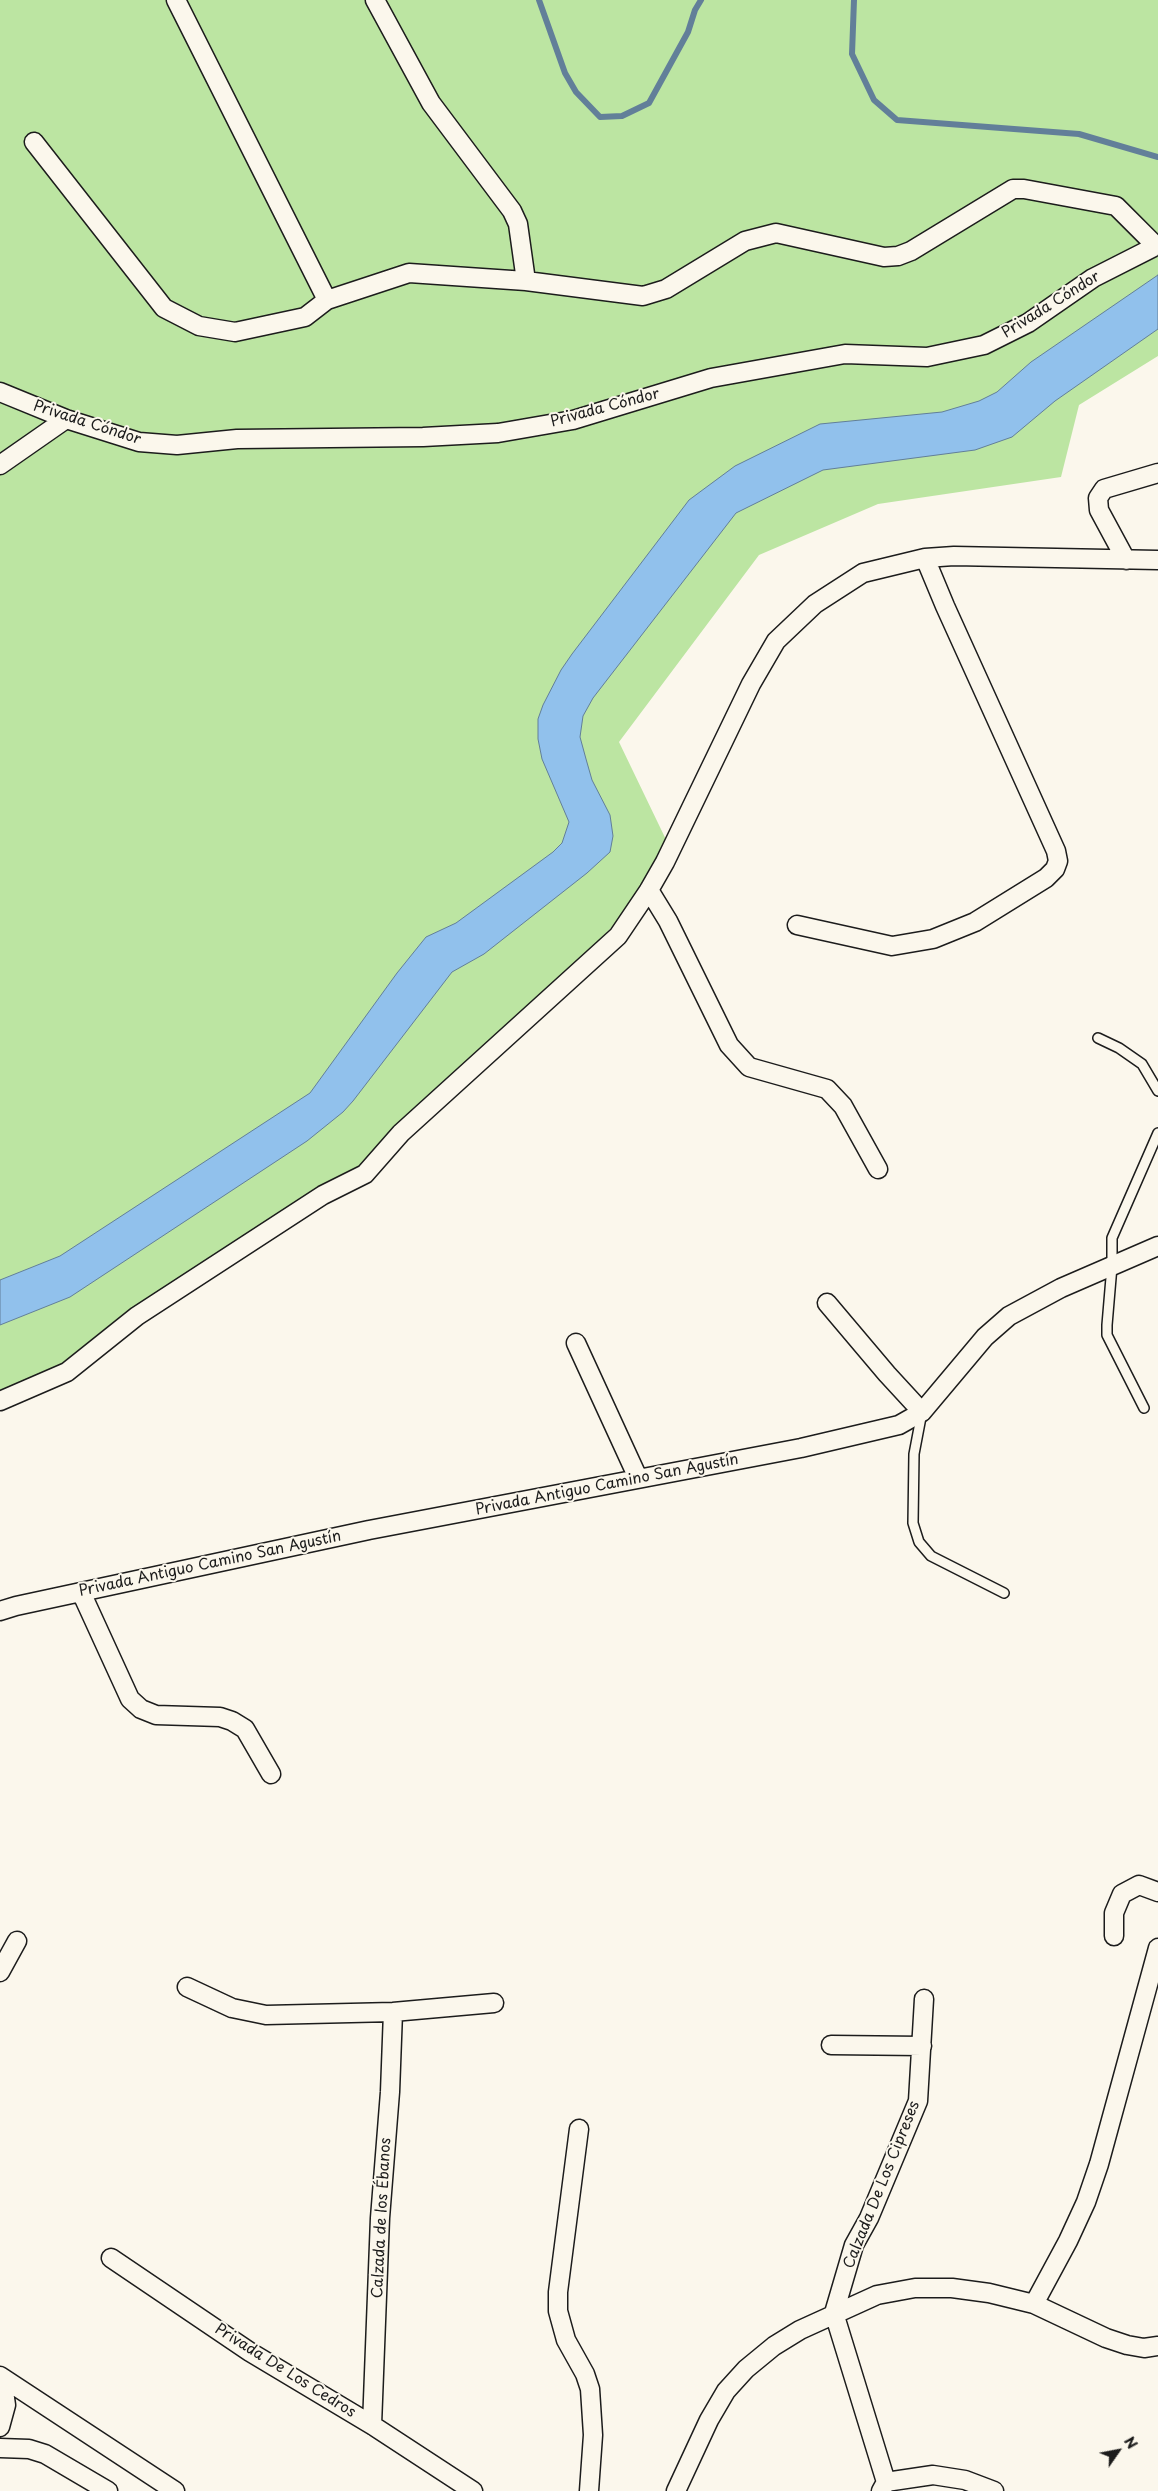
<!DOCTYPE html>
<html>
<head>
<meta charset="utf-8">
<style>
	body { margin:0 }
	#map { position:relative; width:1158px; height:2491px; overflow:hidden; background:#fbf7ec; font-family:"Playpen Sans",sans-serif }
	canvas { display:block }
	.north { position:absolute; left:1093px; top:2426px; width:50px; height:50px; -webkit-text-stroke:4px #fbf7ec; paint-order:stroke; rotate:57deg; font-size:14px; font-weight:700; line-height:20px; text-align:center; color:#1c1c1c }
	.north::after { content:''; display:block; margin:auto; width:18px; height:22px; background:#1c1c1c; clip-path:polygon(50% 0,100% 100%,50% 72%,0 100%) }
</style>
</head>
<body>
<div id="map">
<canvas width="1158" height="2491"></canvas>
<div class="north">N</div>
</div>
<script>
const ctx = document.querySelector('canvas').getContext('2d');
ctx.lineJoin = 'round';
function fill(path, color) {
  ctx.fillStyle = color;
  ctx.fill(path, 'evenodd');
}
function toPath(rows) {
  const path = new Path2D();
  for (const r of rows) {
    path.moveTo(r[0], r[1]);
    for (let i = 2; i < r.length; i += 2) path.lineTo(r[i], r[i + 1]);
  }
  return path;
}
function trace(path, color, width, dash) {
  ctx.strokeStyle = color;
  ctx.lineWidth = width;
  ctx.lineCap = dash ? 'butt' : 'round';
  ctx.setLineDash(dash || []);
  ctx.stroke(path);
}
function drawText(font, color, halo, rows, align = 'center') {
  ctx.font = font + ' "Playpen Sans",sans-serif';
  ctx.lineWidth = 4;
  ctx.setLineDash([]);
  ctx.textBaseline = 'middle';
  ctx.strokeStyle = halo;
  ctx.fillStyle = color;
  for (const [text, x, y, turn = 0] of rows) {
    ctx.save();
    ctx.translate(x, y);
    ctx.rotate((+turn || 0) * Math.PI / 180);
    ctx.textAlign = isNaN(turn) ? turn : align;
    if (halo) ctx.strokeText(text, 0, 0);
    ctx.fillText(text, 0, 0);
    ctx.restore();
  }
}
fill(toPath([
	[0,0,1158,0,1158,356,1079,405,1061,477,878,504,759,555,619,742,671,850,649,890,365,1174,67,1372,0,1401]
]), '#bce5a2');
const water = toPath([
	[1158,275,1158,329,1055,401,1012,437,975,450,823,470,736,513,593,698,583,716,580,737,586,759,592,780,610,815,613,836,610,852,587,873,484,954,452,972,353,1101,343,1112,307,1141,70,1297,0,1325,0,1280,60,1256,310,1093,397,973,426,937,456,923,553,852,562,843,569,822,542,759,538,739,538,719,543,705,561,670,572,654,689,500,735,466,820,424,942,412,979,401,997,392,1031,362,1158,275]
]);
fill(water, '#91c1ec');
trace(water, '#627f99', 1);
trace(toPath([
	[539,0,565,73,576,92,600,117,622,116,649,103,688,32,695,10,701,0],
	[854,0,852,54,874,100,897,120,1079,134,1158,157]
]), '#627f99', 6);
const lane = toPath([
	[1098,1038,1119,1048,1142,1064,1158,1091],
	[1144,1408,1107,1335,1107,1325,1112,1266,1112,1238,1158,1133],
	[922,1412,914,1454,913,1523,919,1542,931,1556,1004,1593]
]);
const street = toPath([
	[176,0,327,300],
	[375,0,431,103,512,211,518,224,526,281],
	[34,142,164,308,199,326,235,332,305,317,327,300,409,273,526,281,643,296,666,289,745,241,776,233,884,257,898,256,911,251,1013,189,1024,189,1116,206,1156,246],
	[0,392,66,419,139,442,177,445,237,439,423,437,498,433,573,420,711,378,845,354,927,357,984,345,1028,323,1093,278,1158,245],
	[0,465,66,419],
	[1126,560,1099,510,1098,498,1104,489,1158,473],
	[649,890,668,921,729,1045,749,1067,827,1089,843,1106,878,1169],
	[797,925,892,946,933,939,975,922,1046,878,1055,869,1058,861,1056,851,945,606,925,558],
	[827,1303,887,1374,922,1412],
	[576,1343,638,1478],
	[0,1401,67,1372,137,1316,323,1195,365,1174,401,1133,618,936,649,890,665,862,751,684,776,641,815,604,863,573,925,558,954,556,1158,560],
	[81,1592,130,1699,141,1709,156,1715,220,1717,232,1721,245,1729,271,1774],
	[0,1611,16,1606,369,1530,801,1448,899,1425,922,1412,985,1337,1009,1316,1061,1288,1158,1246],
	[1114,1936,1114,1913,1122,1894,1139,1885,1158,1892],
	[0,1972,17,1941],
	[187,1987,232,2008,266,2015,393,2012,494,2003],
	[831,2045,922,2046],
	[579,2129,558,2292,558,2311,566,2340,585,2374,590,2389,593,2435,589,2491],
	[111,2258,250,2352,372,2425,473,2491],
	[1034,2304,1068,2241,1086,2202,1099,2164,1158,1948],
	[0,2376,175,2491],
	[372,2425,380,2218,390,2092,393,2012],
	[0,2427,6,2405,2,2378],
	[0,2448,29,2449,45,2454,108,2491],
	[886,2482,834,2313,854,2245,869,2218,918,2101,924,1999],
	[676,2491,709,2420,726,2391,746,2369,774,2346,800,2330,877,2295,915,2288,952,2288,989,2293,1034,2304,1106,2338,1127,2345,1144,2348,1158,2346],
	[881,2491,886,2482,933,2475,965,2480,994,2491]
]);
trace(lane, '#1c1c1c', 12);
trace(street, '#1c1c1c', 21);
trace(lane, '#fbf7ec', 9);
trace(street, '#fbf7ec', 18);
drawText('15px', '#1c1c1c', '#fbf7ec', [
	["Privada Cóndor",1051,305,-32],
	["Privada Cóndor",605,408,-15],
	["Privada Cóndor",87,423,18],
	["Privada Antiguo Camino San Agustín",607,1485,-11],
	["Privada Antiguo Camino San Agustín",210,1564,-12],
	["Calzada De Los Cipreses",882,2185,-68],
	["Calzada de los Ébanos",382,2218,-87],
	["Privada De Los Cedros",285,2371,32]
]);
</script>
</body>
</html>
